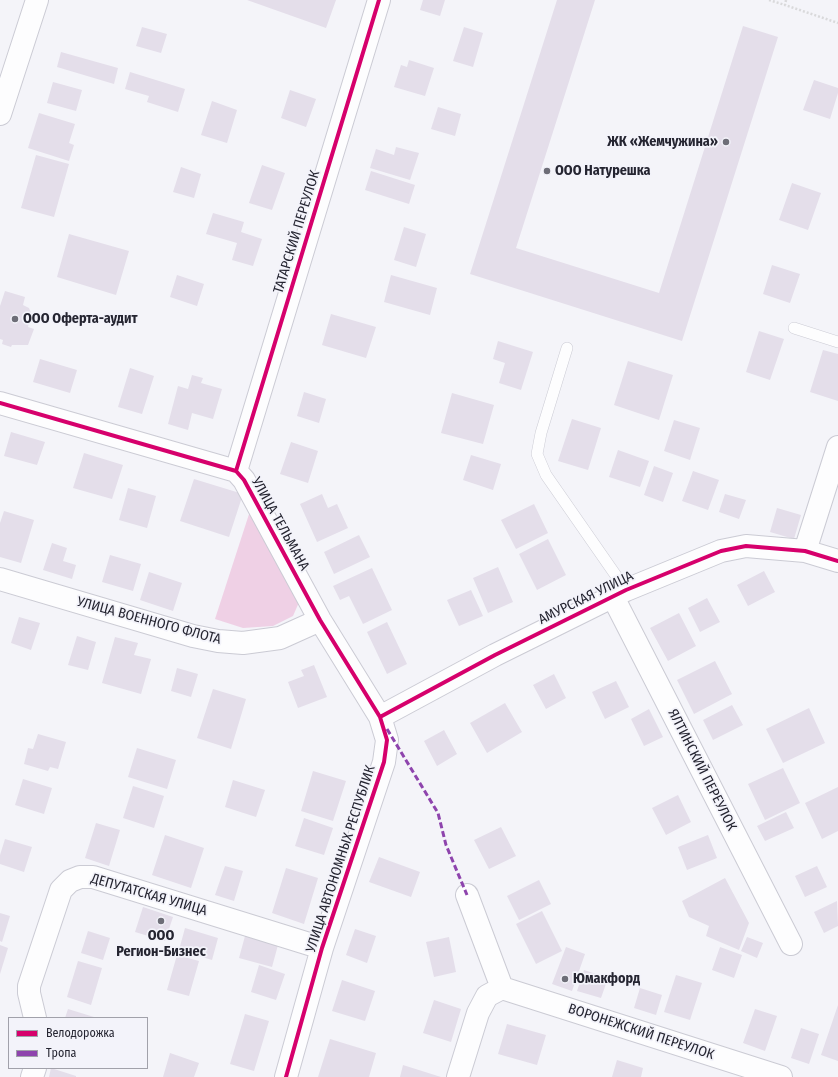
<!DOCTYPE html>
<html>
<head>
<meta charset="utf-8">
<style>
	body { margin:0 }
	#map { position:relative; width:838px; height:1077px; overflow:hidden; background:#f4f4f9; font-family:"Fira Sans Condensed",sans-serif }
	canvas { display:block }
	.legend { position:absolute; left:8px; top:1017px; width:140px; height:52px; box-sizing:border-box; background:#f3f3fa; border:1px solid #a1a1aa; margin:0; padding:5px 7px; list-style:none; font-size:12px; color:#252531 }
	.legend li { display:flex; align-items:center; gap:8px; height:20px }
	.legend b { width:20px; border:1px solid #a1a1aa }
</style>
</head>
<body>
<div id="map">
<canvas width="838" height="1077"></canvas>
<ul class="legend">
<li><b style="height:5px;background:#d6006c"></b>Велодорожка</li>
<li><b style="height:5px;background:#8e44ad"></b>Тропа</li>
</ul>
</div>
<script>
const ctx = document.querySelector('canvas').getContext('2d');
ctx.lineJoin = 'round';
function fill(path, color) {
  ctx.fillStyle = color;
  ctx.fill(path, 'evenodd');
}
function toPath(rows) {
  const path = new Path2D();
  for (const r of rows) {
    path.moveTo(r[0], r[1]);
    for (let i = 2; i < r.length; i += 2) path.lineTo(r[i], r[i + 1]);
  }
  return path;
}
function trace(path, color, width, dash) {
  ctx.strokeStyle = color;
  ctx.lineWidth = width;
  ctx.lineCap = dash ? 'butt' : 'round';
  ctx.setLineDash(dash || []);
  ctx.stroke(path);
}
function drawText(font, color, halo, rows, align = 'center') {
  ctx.font = font + ' "Fira Sans Condensed",sans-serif';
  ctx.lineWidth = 3.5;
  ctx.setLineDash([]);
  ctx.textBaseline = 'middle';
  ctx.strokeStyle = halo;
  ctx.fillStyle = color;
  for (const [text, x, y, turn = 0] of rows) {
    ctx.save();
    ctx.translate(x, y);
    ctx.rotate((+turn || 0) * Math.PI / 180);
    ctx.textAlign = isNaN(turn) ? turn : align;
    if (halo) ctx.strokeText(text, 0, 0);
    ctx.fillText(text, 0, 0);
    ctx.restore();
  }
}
fill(toPath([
	[251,508,300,600,293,616,273,626,243,628,215,619]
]), '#efd0e5');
fill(toPath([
	[247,0,336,0,326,28],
	[423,0,445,0,440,16,420,10],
	[557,0,595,0,516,248,659,293,743,26,778,37,682,341,470,274],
	[142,27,167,34,161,53,136,46],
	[464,27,483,33,473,67,453,61],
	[61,52,118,68,114,84,57,67],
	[409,60,434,68,425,96,394,87,401,65,407,67],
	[130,72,185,89,178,112,147,102,149,96,125,89],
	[814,80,838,88,838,93,830,119,803,110],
	[53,82,82,90,76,111,47,103],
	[290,90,316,99,306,127,281,118],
	[212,101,237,110,227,143,201,135],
	[438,107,461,114,455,136,431,129],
	[39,113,75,124,69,143,74,145,69,161,28,148],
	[396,147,419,153,410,180,370,168,376,149,394,155],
	[36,155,69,164,54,217,21,208],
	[262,165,285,173,272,210,249,203],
	[181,167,201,174,194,198,173,192],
	[371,171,415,185,409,204,365,190],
	[792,183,821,193,808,230,779,220],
	[213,213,244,222,241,232,262,239,253,266,232,260,237,243,206,234],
	[404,227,426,234,416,267,394,260],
	[69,234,129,251,116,295,57,277],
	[772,265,800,274,790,303,763,294],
	[177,275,204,284,197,306,170,297],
	[391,275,437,288,430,315,384,302],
	[5,291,25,297,23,305,29,308,31,313,28,327,34,329,28,345,12,345,11,347,2,344,3,340,0,339,0,306],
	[331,314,376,327,366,358,322,345],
	[759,331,784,339,770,380,746,372],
	[498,341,533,352,521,390,499,383,505,363,493,359],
	[823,350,838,354,838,401,810,392],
	[40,359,77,370,70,393,33,382],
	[628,361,673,375,659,420,614,405],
	[130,368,154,376,142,414,118,407],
	[192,375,203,378,201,383,222,389,213,419,192,413,188,430,168,424,178,386,188,389],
	[304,392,326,399,319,423,297,416],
	[452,393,494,405,483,444,441,433],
	[572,419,601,428,588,470,558,461],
	[674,420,700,428,690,460,664,451],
	[11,432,45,442,37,465,4,456],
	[291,442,318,451,308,483,280,474],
	[618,450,649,461,640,487,609,477],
	[84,453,123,465,112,499,73,488],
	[471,455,501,464,493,490,463,480],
	[654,466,673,473,663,502,644,495],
	[693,471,719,480,708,510,682,501],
	[194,479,243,494,229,537,180,521],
	[128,488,156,496,147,528,119,520],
	[322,494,328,508,337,504,348,528,317,542,300,504],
	[725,494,746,500,739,519,719,512],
	[534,504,548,533,516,549,501,520],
	[777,508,801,515,794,539,770,532],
	[4,511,34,520,21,563,0,557,0,523],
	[359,535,370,557,334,574,324,552],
	[548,539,566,575,537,590,519,554],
	[52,543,67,548,63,561,76,565,72,579,43,570],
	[110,555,141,564,133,591,102,582],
	[498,567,513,602,488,613,473,578],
	[372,568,392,610,363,624,349,596,340,600,333,586],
	[764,571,775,592,748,606,737,585],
	[149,572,182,583,173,611,140,600],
	[471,590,483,616,459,626,447,600],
	[707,598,720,622,700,632,688,608],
	[679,613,696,646,668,661,650,628],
	[19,617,40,623,31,650,11,643],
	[387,622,407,664,387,674,367,632],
	[77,636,96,642,88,670,68,665],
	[115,637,138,643,134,655,151,659,141,694,102,683],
	[715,661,732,694,694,714,677,680],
	[314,665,327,697,298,708,288,682,304,676,301,670],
	[177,668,198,674,191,697,171,691],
	[554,674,566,698,546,709,533,685],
	[616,681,629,707,605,719,592,692],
	[213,689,246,699,231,749,197,738],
	[505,703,522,732,487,753,470,723],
	[732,705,743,725,713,740,703,720],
	[809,708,825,743,783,763,766,729],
	[649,709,663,737,644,746,631,719],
	[444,730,457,754,437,766,424,741],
	[38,734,66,742,58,769,50,767,48,771,24,764,28,748,33,749],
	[137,748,176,760,167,789,128,777],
	[783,768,800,803,765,820,748,784],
	[313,771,346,781,333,821,301,811],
	[23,779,52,788,44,814,15,805],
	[233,780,265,790,256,817,225,807],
	[133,786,164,796,154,828,123,818],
	[838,787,838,831,822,839,805,803],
	[678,795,691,822,666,835,652,808],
	[786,812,794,828,765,841,757,826],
	[304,818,333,828,324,855,295,846],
	[96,823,120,830,109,866,85,858],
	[501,827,516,856,489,869,474,840],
	[165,835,204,848,191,888,152,875],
	[708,835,717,858,687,870,678,847],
	[5,839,32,847,24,872,0,864,0,855],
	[379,857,420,872,411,897,369,882],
	[225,866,243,871,234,901,215,895],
	[817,866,827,887,805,897,795,876],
	[286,868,318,878,304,924,272,913],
	[725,878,749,923,739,950,706,936,709,926,689,917,682,901],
	[539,880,551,904,519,920,507,896],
	[837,901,838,926,824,933,814,912],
	[143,907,173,917,165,941,135,932],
	[542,911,562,951,536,964,516,924],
	[0,913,10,916,2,942,0,941],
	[185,928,218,938,212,960,179,950],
	[355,929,376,936,367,963,346,955],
	[88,931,110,938,103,960,81,953],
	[245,936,278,945,272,967,239,958],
	[449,937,456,972,434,977,426,942],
	[747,937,763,943,757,958,741,951],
	[0,945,8,948,0,974],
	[566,947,585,954,572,991,552,984],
	[720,947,742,955,734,978,712,970],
	[177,955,199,961,189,996,167,990],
	[78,961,102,968,91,1005,67,997],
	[259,965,285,974,276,1000,251,992],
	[584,970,608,978,601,998,577,991],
	[676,975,702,983,690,1020,664,1012],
	[342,980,375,991,365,1021,332,1011],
	[640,988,662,995,656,1015,634,1008],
	[434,1000,461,1009,451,1042,423,1033],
	[838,1005,838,1061,821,1055],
	[68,1009,94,1017,93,1018,65,1018],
	[755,1009,777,1016,765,1051,743,1043],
	[245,1014,269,1021,254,1071,230,1064],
	[507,1024,546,1035,537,1065,498,1054],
	[801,1028,819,1034,809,1064,791,1058],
	[330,1039,376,1053,369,1077,318,1077],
	[170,1053,199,1063,194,1077,163,1077],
	[617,1060,643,1068,641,1077,612,1077],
	[403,1065,441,1077,400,1077],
	[51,1068,76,1076,76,1077,49,1077]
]), '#e4deea');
const service = toPath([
	[794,328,838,342],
	[567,348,541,433,537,454,546,475,626,590]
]);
const minor = toPath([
	[0,114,37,0],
	[0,403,236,471,244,480,320,620,380,717,387,740,384,762,322,948,286,1077],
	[236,471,379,0],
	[805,551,838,447],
	[0,579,193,636,218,641,243,643,280,638,320,620],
	[613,597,791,944],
	[380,717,495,655,626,590,721,551,746,546,805,551,838,561],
	[467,895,502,988],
	[502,988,781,1077],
	[35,1018,29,993,29,986,61,890,70,881,80,877,93,877,322,948],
	[32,1077,35,1068],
	[458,1077,478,1013,487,996,502,988]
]);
trace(service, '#cbcbd4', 12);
trace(minor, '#cbcbd4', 24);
trace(toPath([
	[769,0,785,5],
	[786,0,785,5,838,23]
]), '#d9d9db', 2.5, [2, 2]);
trace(service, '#fdfdfe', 11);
trace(minor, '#fdfdfe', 22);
trace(toPath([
	[387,729,438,813,446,845,467,895]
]), '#8e44ad', 3, [6, 3]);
trace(toPath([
	[0,403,236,471,244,480,320,620,380,717,387,740,384,762,322,948,286,1077],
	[236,471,379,0],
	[380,717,495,655,626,590,721,551,746,546,805,551,838,561]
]), '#d6006c', 4);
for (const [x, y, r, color] of [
	[726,142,4,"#6d6d77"],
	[547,171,4,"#6d6d77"],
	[15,319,4,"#6d6d77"],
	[161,921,4,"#6d6d77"],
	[565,979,4,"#6d6d77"]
]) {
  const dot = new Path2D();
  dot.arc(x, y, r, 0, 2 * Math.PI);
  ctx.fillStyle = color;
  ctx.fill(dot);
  trace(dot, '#f3f3fa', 1.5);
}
drawText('bold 14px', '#252531', '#f3f3fa', [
	["ЖК «Жемчужина»",718,142,"right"],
	["ООО Натурешка",555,171],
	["ООО Оферта-аудит",23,319],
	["ООО",161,936,"center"],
	["Регион-Бизнес",161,952,"center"],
	["Юмакфорд",573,979]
], 'left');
drawText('14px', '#252531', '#f3f3fa', [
	["ТАТАРСКИЙ ПЕРЕУЛОК",297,232,-73],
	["УЛИЦА ТЕЛЬМАНА",280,524,61],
	["АМУРСКАЯ УЛИЦА",586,598,-26],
	["УЛИЦА ВОЕННОГО ФЛОТА",149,621,15],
	["ЯЛТИНСКИЙ ПЕРЕУЛОК",702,770,63],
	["УЛИЦА АВТОНОМНЫХ РЕСПУБЛИК",341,859,-72],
	["ДЕПУТАТСКАЯ УЛИЦА",149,895,16],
	["ВОРОНЕЖСКИЙ ПЕРЕУЛОК",641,1032,18]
]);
</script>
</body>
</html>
